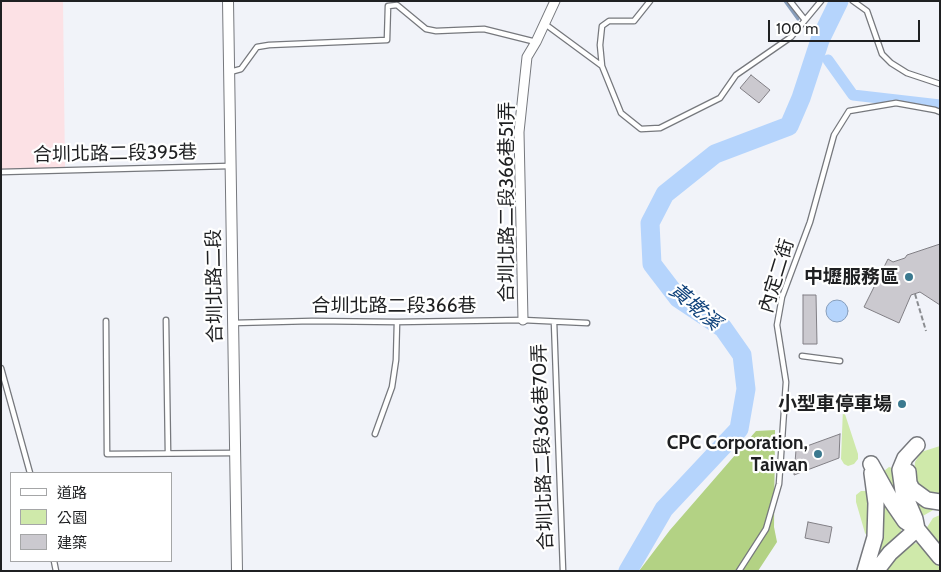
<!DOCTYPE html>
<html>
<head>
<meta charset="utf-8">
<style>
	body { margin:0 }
	#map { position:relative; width:941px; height:572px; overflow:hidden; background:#f1f3f9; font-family:Cabin,"Noto Sans TC",sans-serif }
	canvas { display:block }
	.frame { position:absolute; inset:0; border:2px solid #1f2022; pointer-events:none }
	.legend { position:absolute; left:10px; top:472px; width:162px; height:90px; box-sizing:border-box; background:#fff; border:1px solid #a5a6a7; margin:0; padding:6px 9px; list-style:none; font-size:15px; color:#1f2022 }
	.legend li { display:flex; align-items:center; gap:10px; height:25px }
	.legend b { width:25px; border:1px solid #a5a6a7 }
	.scale { position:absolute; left:768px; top:20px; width:152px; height:22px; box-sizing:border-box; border:2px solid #1f2022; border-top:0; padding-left:6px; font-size:15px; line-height:18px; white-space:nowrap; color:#1f2022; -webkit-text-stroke:4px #fff; paint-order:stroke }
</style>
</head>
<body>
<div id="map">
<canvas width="941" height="572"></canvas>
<div class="frame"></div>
<ul class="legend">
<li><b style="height:6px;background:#fff"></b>道路</li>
<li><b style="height:14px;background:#cfe9aa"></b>公園</li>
<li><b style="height:14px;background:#cbc9cf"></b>建築</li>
</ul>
<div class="scale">100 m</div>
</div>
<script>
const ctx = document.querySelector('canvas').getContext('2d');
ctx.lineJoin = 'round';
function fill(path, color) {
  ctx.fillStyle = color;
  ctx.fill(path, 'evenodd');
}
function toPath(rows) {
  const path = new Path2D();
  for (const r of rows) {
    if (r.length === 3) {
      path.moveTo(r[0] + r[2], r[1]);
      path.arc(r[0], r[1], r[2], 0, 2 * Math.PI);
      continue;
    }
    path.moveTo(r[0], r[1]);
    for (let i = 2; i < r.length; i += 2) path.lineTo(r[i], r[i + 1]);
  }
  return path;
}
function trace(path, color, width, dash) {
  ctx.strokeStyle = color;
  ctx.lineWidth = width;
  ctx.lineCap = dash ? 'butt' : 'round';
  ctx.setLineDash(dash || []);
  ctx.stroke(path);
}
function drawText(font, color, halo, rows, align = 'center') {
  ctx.font = font + ' Cabin,"Noto Sans TC",sans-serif';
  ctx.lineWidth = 4.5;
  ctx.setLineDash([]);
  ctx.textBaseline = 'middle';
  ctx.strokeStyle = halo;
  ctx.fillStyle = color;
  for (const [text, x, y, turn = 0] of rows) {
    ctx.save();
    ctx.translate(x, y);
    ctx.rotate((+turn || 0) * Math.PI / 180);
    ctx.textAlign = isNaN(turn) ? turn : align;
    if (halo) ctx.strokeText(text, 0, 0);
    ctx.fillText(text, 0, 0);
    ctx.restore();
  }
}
fill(toPath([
	[1,1,63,1,65,169,1,170]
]), '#fce1e5');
fill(toPath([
	[843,408,858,454,858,459,854,464,848,466,844,464,841,459],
	[940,446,940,495,924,493,917,485,914,474,915,462,921,452],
	[889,467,892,468,906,510,887,481,884,471],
	[861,491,866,491,870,495,869,538,865,533,856,502,856,495],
	[910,494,933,506,935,509,921,517],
	[885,502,901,524,901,531,898,538,881,557,879,554,882,532,882,503],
	[940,515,940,549,926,529,933,518],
	[917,543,921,544,940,568,940,571,882,571,905,545]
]), '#cfe9aa');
fill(toPath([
	[775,430,774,527,777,542,758,571,639,571,670,530,756,431]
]), '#b3d284');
const water = toPath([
	[837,311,11]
]);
fill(water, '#b5d4fc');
trace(water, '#889ebb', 1);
trace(toPath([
	[785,1,798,19]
]), '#889ebb', 3);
trace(toPath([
	[828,60,853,95,940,105]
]), '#b5d4fc', 11);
trace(toPath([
	[628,571,664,509,739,429,746,389,742,355,723,328,678,298,652,264,650,223,665,194,715,154,789,126,801,98,820,40,839,1]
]), '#b5d4fc', 19);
const building = toPath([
	[751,75,770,90,759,103,740,88,751,75],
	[940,244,940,305,920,292,911,295,899,323,864,307,888,259,893,262,905,258,907,255,940,244],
	[803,295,816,295,817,344,803,344,803,295],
	[840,434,839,458,794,475,796,450,840,434],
	[808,522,832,527,829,543,805,538,808,522]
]);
fill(building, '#cbc9cf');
trace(building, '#817f85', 1);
const service = toPath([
	[790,1,805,20],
	[853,1,867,11,882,54,891,63,907,73,940,84],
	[545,24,602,66,621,113,641,129,660,128,720,98,736,75,791,37,821,1],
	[602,66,600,45,602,26,609,21,634,21,650,1],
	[230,72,241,69,257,47,269,45,387,40,388,6,397,5,426,29,436,31,484,29,536,42],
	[1,172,229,166],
	[166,320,168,453],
	[106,321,107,454,234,453],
	[554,322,563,571],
	[233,323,312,321,397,322,523,320,587,323],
	[802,356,840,361],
	[1,368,30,473],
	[375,434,392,387,396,360,397,322],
	[54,561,56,571],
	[739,571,766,529,779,484,786,382,777,325,782,297,810,222,834,135,849,111,896,103,935,110,940,112]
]);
const minor = toPath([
	[523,320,519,132,527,57,536,42,555,1]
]);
const tertiary = toPath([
	[228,1,237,571]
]);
const motorway = toPath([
	[871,464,892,502,905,521,917,529,940,557],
	[908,472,909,483,912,489,927,500,940,502],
	[917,529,915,519,903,491,900,470,905,458,917,445],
	[865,571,875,537,876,503,872,473],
	[876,571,890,553,917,529]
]);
trace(service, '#76787d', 7);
trace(minor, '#76787d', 11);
trace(tertiary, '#76787d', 12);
trace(motorway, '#76787d', 18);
trace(toPath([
	[915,294,926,331]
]), '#8a8c90', 2, [5, 2.5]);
trace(service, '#fff', 4.5);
trace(minor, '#fff', 9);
trace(tertiary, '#fff', 10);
trace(motorway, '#fff', 15);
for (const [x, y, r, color] of [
	[909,277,5,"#3b798f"],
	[902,404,5,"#3b798f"],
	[818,454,5,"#3b798f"]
]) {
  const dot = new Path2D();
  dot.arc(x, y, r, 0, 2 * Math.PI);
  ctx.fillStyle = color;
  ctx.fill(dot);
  trace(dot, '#fff', 2);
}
drawText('19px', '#1f2022', '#fff', [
	["合圳北路二段395巷",115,154,-1],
	["合圳北路二段366巷51弄",507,202,-90],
	["內定二街",777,276,-73],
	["合圳北路二段",215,286,-91],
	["合圳北路二段366巷",394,306],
	["合圳北路二段366巷70弄",543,447,-92]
]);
drawText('bold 19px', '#1f2022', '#fff', [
	["中壢服務區",899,277],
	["小型車停車場",892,404],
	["CPC Corporation,",808,443],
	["Taiwan",808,465]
], 'right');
drawText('italic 20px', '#0e417a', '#fff', [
	["黃墘溪",695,307,40]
]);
</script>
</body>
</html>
